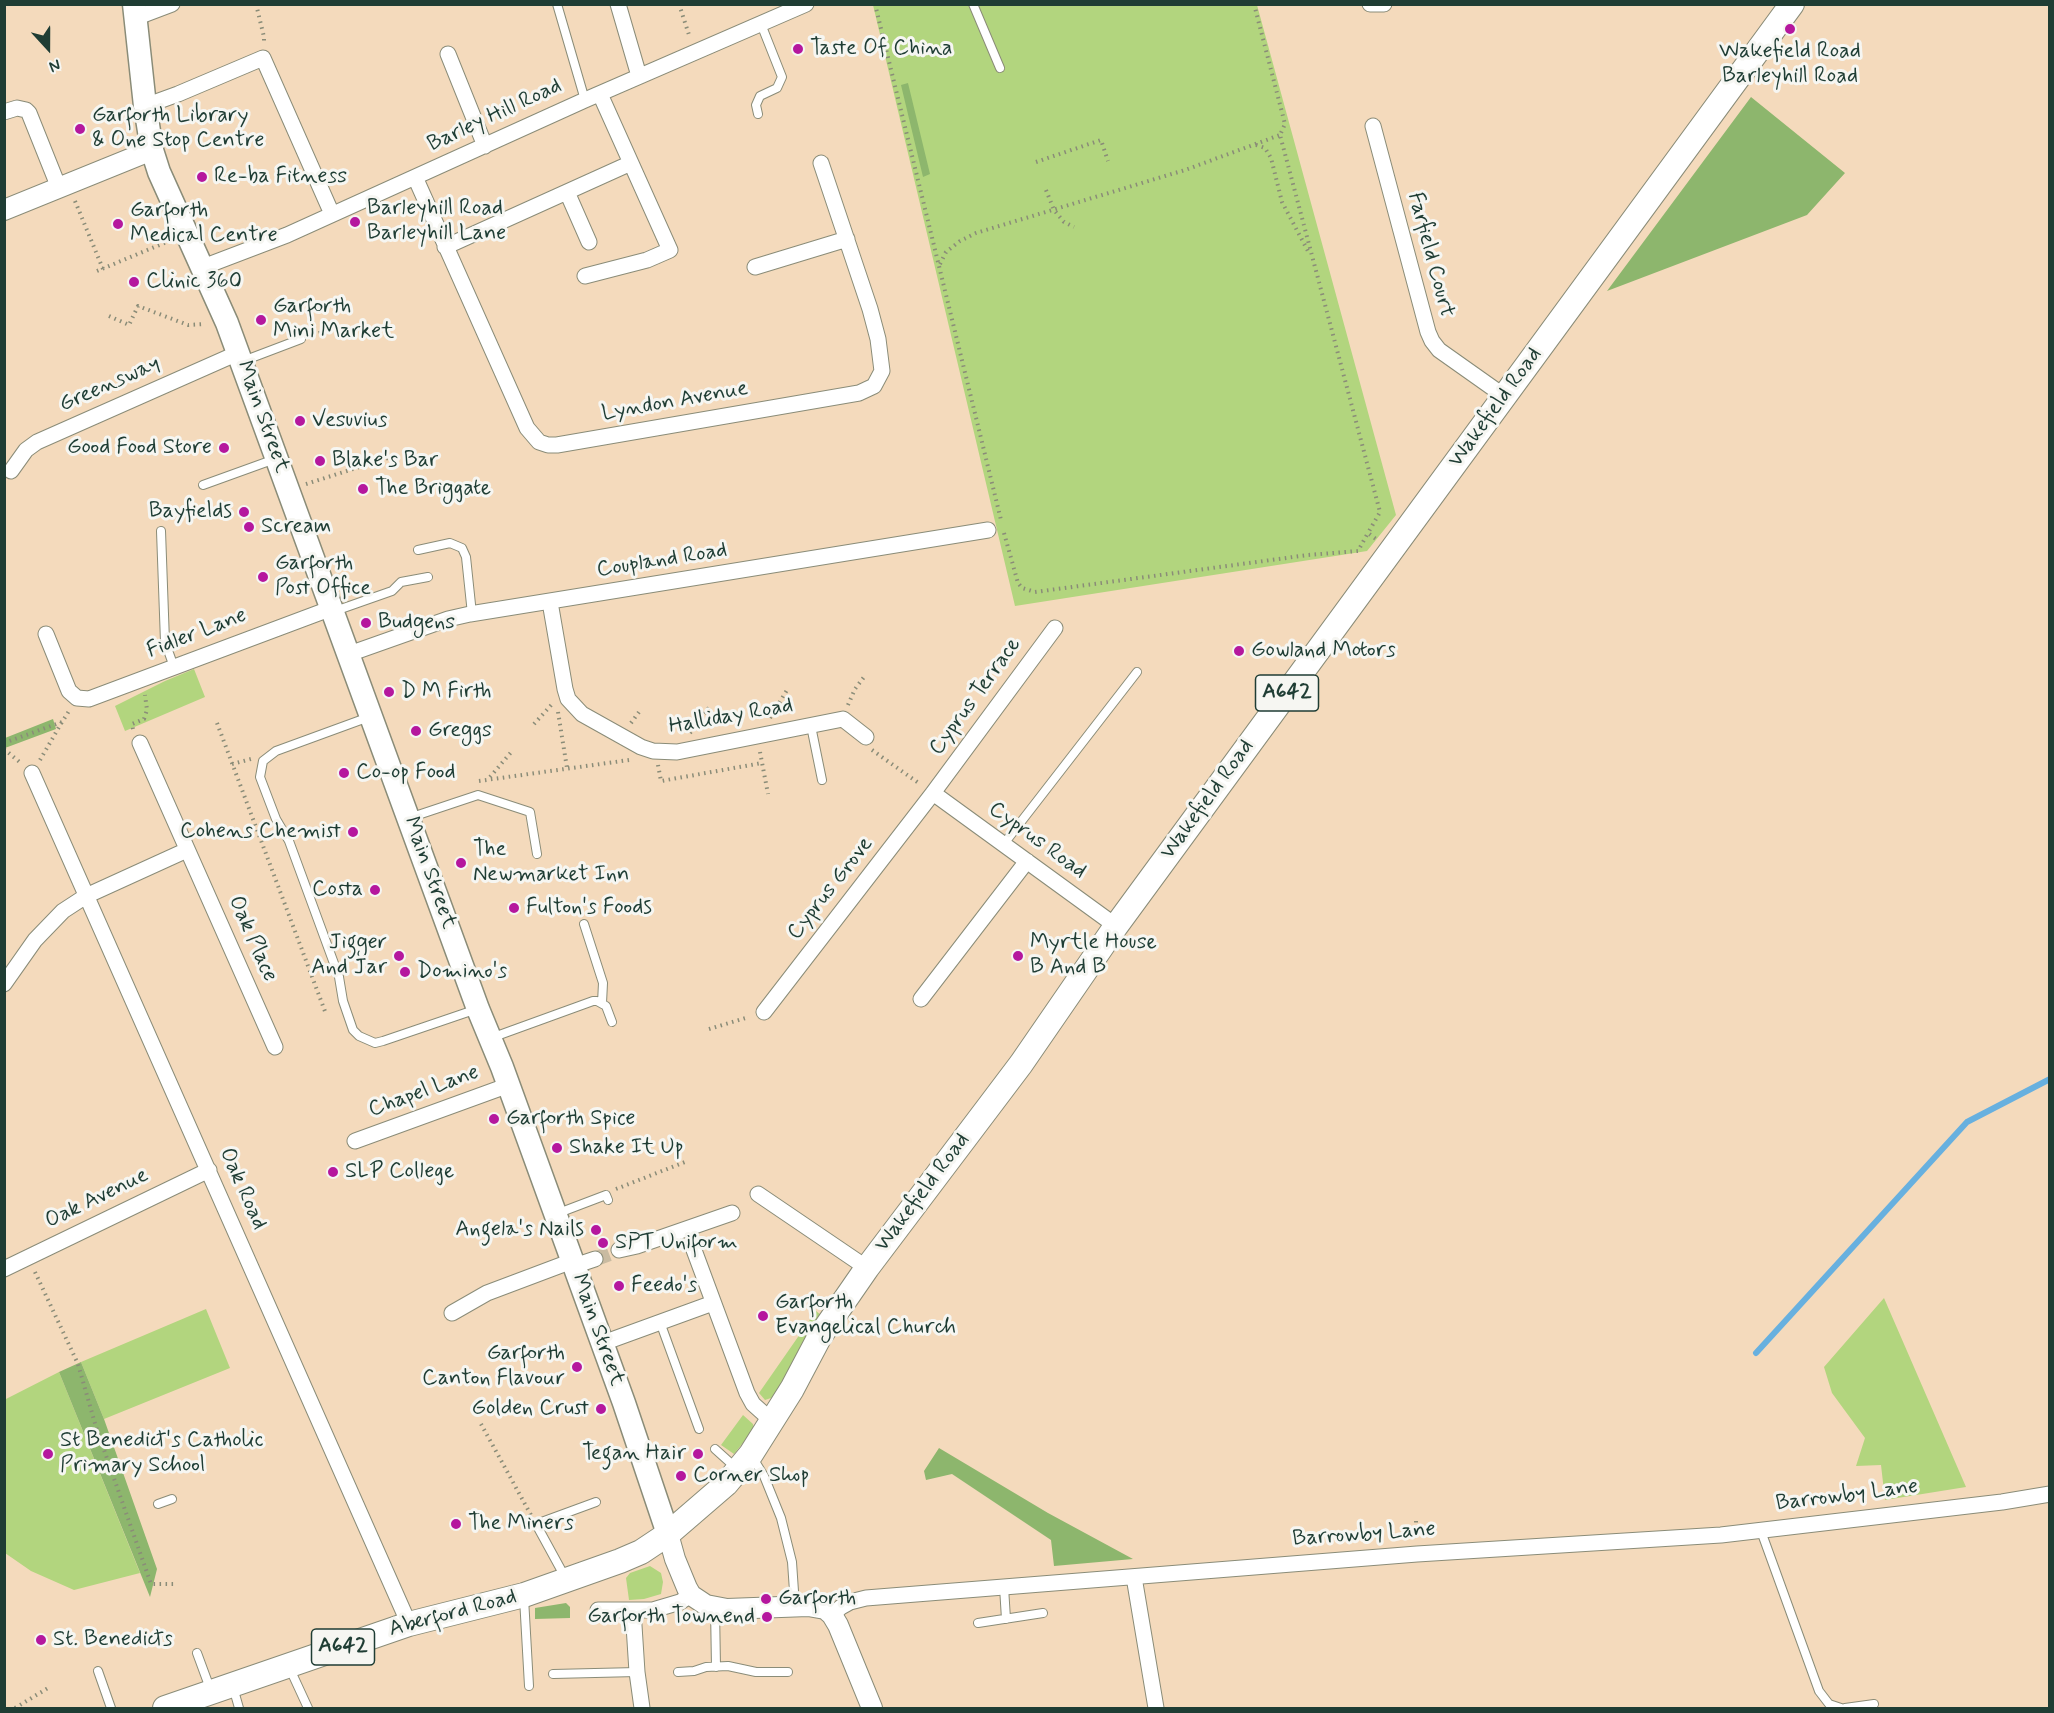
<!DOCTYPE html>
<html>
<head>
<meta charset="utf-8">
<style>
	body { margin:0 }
	#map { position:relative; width:2054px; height:1713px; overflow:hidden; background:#f4dabc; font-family:Mynerve,sans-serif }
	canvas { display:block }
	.frame { position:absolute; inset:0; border:6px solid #1f3d34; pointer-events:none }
	.north { position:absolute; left:18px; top:18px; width:60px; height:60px; -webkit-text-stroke:4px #f6f6f2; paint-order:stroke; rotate:159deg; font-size:16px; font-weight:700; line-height:24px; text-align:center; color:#1f3d34 }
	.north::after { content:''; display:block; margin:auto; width:21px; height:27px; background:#1f3d34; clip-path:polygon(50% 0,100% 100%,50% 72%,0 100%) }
</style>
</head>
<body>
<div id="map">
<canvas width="2054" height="1713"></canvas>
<div class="frame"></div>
<div class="north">N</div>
</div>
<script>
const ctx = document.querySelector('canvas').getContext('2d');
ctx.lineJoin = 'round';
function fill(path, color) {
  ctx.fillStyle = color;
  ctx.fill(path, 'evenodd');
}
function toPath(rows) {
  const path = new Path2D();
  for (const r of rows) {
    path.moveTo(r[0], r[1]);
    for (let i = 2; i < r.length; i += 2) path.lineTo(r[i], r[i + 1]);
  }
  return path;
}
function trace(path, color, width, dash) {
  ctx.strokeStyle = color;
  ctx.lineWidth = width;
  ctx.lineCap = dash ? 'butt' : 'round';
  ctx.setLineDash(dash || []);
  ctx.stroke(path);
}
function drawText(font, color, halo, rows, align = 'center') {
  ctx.font = font + ' Mynerve,sans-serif';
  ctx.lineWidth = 6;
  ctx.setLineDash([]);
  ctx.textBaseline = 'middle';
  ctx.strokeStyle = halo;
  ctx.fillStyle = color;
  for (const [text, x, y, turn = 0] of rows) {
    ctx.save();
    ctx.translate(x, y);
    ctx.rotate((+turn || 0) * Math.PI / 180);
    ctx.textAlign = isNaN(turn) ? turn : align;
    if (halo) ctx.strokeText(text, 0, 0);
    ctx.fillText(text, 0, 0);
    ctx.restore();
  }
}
fill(toPath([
	[873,5,1257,5,1396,515,1367,551,1015,606],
	[194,669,205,697,125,731,115,706,165,681],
	[1884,1298,1966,1487,1885,1500,1881,1465,1856,1466,1865,1438,1832,1393,1824,1367],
	[206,1309,230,1368,104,1419,81,1362],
	[816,1311,821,1315,774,1397,765,1400,759,1393],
	[59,1372,140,1573,74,1590,31,1571,5,1553,4,1400],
	[743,1415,753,1424,754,1429,734,1454,721,1445],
	[650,1566,661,1573,663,1582,661,1594,644,1599,629,1600,626,1578,630,1573]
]), '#b2d57e');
fill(toPath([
	[908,83,930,174,923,177,901,85],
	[1751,97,1845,173,1807,215,1607,291],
	[53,719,56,729,5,748,5,738],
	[81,1362,104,1419,157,1569,150,1597,59,1372],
	[939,1448,1048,1513,1133,1559,1054,1566,1051,1540,952,1474,926,1480,924,1471],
	[566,1603,570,1607,570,1618,535,1619,535,1608]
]), '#8db66d');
trace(toPath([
	[1756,1353,1967,1122,2050,1079]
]), '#67b0df', 6);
trace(toPath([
	[595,1259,619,1250]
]), '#c9bba1', 15, [15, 8]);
const service = toPath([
	[557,4,585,100],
	[973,4,1000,68],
	[758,114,756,105,760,96,777,88,782,77,761,24],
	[243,361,301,339],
	[203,485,275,459],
	[161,531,165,642,174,667],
	[418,550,450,543,462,548,466,557,472,614],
	[335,611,392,591,401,582,428,577],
	[369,717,276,751,263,761,260,777,276,819,289,841,339,977,343,1001,353,1030,359,1036,375,1043,383,1041,477,1009],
	[811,726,822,780],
	[409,818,478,795,530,812,537,854],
	[1003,845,1137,672],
	[584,924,603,983,602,1003],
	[491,1038,593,1001,597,1001,606,1006,612,1022],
	[556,1214,606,1195,608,1200],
	[660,1322,699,1429],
	[715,1449,735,1467],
	[753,1458,764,1476,781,1518,792,1562,795,1606],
	[158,1504,172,1499],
	[1761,1531,1819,1691,1829,1704,1841,1708],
	[565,1577,536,1524,596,1502],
	[1004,1587,1006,1619],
	[524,1598,529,1686],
	[715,1608,716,1667],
	[978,1623,1043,1613],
	[197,1653,211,1691],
	[290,1669,308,1708],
	[98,1671,111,1708],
	[678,1672,694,1671,706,1667,728,1666,756,1672,788,1672],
	[553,1674,637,1672],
	[233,1687,239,1708],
	[1845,1708,1874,1704]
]);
const minor = toPath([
	[618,4,639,76],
	[1370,4,1384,4],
	[135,18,172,4],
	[448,54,485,146],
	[145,106,178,94,263,58,332,214],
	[4,112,17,108,26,110,29,113,59,188],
	[1373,126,1428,332,1432,341,1439,350,1504,396],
	[415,177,527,428,539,442,548,445,557,445,859,393,874,386,882,371,878,339,870,309,821,163],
	[567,192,589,242],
	[445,247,631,163],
	[203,267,287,235,585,100,806,4],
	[755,267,847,239],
	[585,276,647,260,670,250,600,94],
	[11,471,26,450,37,442,238,353],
	[550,602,565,689,568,699,582,714,641,747,653,751,677,752,843,719,866,737],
	[46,634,69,691,77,698,89,699,332,608],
	[349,654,448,619,470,614,988,530],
	[140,743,275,1047],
	[32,773,409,1624],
	[933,793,1116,926],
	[4,984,35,940,63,911,86,896,187,850],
	[921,999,1027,861],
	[764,1012,933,793,1055,628],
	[355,1141,509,1085],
	[758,1194,867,1268],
	[619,1250,637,1246,732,1213],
	[694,1250,747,1393,753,1404,772,1421],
	[574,1266,595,1259],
	[4,1269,209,1170],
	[452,1313,487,1293,572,1261],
	[603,1343,713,1303],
	[1134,1577,1156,1708],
	[598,1610,653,1610,680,1602,691,1595],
	[633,1610,637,1672,642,1708],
	[832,1615,841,1607,850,1602,866,1598,1417,1554,1721,1535,2002,1502,2050,1494]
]);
const tertiary = toPath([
	[4,210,152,150],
	[668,1534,675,1559,687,1588,691,1595,706,1605,727,1609,808,1606,825,1609,832,1615,838,1625,872,1708]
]);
const secondary = toPath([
	[134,4,145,106,152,150,159,172,227,323,478,1009,502,1067,624,1403,668,1534]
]);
const primary = toPath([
	[165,1708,409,1624,524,1595,620,1561,641,1552,668,1534,726,1484,751,1454,792,1389,820,1336,867,1268,1021,1064,1116,926,1792,4]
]);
trace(service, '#8a8c78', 10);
trace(minor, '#8a8c78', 17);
trace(tertiary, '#8a8c78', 22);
trace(secondary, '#8a8c78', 25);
trace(primary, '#8a8c78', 26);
trace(toPath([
	[256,4,264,37,264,45],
	[679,4,690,38],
	[875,4,1001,520],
	[1254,4,1285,124,1280,135,1380,512,1368,533,1376,539],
	[1256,145,1265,148,1271,158,1282,202,1309,253],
	[1036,162,1101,140,1108,161],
	[1046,190,1054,210,1064,222,1074,227],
	[75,201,103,269],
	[940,264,946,252,960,241,976,233,1185,170,1280,135],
	[97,271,169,241],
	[109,316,129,325,138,306,188,325,205,324],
	[313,335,329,330],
	[306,484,394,456],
	[1004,533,1018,583,1022,588,1035,592,1308,555,1358,551,1368,533],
	[848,705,855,689,864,677],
	[558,712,567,768],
	[770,718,787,690],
	[217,723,326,1014],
	[631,723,639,712],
	[534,724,554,702],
	[133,729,132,724,144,719,147,710,145,695],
	[690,733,711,705],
	[4,743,62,722,69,711],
	[4,749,22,764],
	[872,750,920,784],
	[760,752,768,794],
	[40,760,62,722],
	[232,764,251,759],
	[658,765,661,781,762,763],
	[490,777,513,750],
	[479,781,629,760],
	[709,1029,749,1017],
	[616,1189,685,1162],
	[35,1272,78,1364,96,1427,151,1584,174,1584],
	[481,1424,531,1515],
	[1416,1521,1416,1538],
	[15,1708,48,1688]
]), '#8a8c78', 4, [1.5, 4.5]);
trace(service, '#fff', 8);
trace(minor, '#fff', 15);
trace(tertiary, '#fff', 20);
trace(secondary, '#fff', 22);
trace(primary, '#fff', 24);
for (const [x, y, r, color] of [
	[1790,29,6,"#b5179e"],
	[798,49,6,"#b5179e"],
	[80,129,6,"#b5179e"],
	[202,177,6,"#b5179e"],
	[355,222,6,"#b5179e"],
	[118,224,6,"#b5179e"],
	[134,282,6,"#b5179e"],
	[261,320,6,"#b5179e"],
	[300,421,6,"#b5179e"],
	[224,448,6,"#b5179e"],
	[320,461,6,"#b5179e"],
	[363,489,6,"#b5179e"],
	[244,512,6,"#b5179e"],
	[249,527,6,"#b5179e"],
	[263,577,6,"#b5179e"],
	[366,623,6,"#b5179e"],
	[1239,651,6,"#b5179e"],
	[389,692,6,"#b5179e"],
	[416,731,6,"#b5179e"],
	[344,773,6,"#b5179e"],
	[353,832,6,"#b5179e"],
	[461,863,6,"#b5179e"],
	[375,890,6,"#b5179e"],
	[514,908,6,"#b5179e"],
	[399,956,6,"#b5179e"],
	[1018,956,6,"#b5179e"],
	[405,972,6,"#b5179e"],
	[494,1119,6,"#b5179e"],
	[557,1148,6,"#b5179e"],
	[333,1172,6,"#b5179e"],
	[596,1230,6,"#b5179e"],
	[603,1243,6,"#b5179e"],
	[619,1286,6,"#b5179e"],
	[763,1316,6,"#b5179e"],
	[577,1367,6,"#b5179e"],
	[601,1409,6,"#b5179e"],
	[48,1454,6,"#b5179e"],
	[698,1454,6,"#b5179e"],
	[681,1476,6,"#b5179e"],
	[456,1524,6,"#b5179e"],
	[766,1599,6,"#b5179e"],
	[767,1617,6,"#b5179e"],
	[41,1640,6,"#b5179e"]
]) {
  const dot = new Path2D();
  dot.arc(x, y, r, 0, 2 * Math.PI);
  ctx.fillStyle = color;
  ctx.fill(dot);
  trace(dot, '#f6f6f2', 2);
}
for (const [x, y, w] of [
	[1287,693,63],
	[343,1647,63]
]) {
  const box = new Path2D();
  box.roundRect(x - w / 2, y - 18, w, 36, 4.5);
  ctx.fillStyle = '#f6f6f2';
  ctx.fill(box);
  trace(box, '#1f3d34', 1.5);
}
drawText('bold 21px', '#1f3d34', null, [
	["A642",1287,693],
	["A642",343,1647]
]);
drawText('22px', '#1f3d34', '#f6f6f2', [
	["Taste Of China",810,49],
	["Wakefield Road",1790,52,"center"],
	["Barleyhill Road",1790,77,"center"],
	["Garforth Library",92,116],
	["& One Stop Centre",92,141],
	["Re-ba Fitness",214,177],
	["Barleyhill Road",367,209],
	["Barleyhill Lane",367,234],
	["Garforth",130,211],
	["Medical Centre",130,236],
	["Clinic 360",146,282],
	["Garforth",273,307],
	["Mini Market",273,332],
	["Vesuvius",312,421],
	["Good Food Store",212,448,"right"],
	["Blake's Bar",332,461],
	["The Briggate",375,489],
	["Bayfields",232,512,"right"],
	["Scream",261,527],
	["Garforth",275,564],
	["Post Office",275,589],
	["Budgens",378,623],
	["Gowland Motors",1251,651],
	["D M Firth",401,692],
	["Greggs",428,731],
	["Co-op Food",356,773],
	["Cohens Chemist",341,832,"right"],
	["The",473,850],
	["Newmarket Inn",473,875],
	["Costa",363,890,"right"],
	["Fulton's Foods",526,908],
	["Jigger",387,943,"right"],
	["And Jar",387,968,"right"],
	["Myrtle House",1030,943],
	["B And B",1030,968],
	["Domino's",417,972],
	["Garforth Spice",506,1119],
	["Shake It Up",569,1148],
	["SLP College",345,1172],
	["Angela's Nails",584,1230,"right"],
	["SPT Uniform",615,1243],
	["Feedo's",631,1286],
	["Garforth",775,1303],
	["Evangelical Church",775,1328],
	["Garforth",565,1354,"right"],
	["Canton Flavour",565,1379,"right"],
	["Golden Crust",589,1409,"right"],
	["St Benedict's Catholic",60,1441],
	["Primary School",60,1466],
	["Tegan Hair",686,1454,"right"],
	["Corner Shop",693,1476],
	["The Miners",468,1524],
	["Garforth",778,1599],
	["Garforth Townend",755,1617,"right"],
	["St. Benedicts",53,1640]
], 'left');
drawText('22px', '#1f3d34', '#f6f6f2', [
	["Barley Hill Road",495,116,-25],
	["Farfield Court",1430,255,75],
	["Greensway",110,385,-24],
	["Lyndon Avenue",675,402,-10],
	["Wakefield Road",1496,408,-54],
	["Main Street",262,417,70],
	["Coupland Road",662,561,-9],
	["Fidler Lane",197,634,-21],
	["Cyprus Terrace",976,697,-54],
	["Halliday Road",731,717,-10],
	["Wakefield Road",1208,800,-54],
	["Cyprus Road",1037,841,36],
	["Main Street",429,873,70],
	["Cyprus Grove",831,889,-52],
	["Oak Place",252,939,66],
	["Chapel Lane",424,1092,-20],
	["Oak Road",242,1189,66],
	["Wakefield Road",923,1193,-53],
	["Oak Avenue",97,1199,-26],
	["Main Street",597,1330,70],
	["Barrowby Lane",1847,1496,-7],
	["Barrowby Lane",1364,1535,-4],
	["Aberford Road",453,1614,-15]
]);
</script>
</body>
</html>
